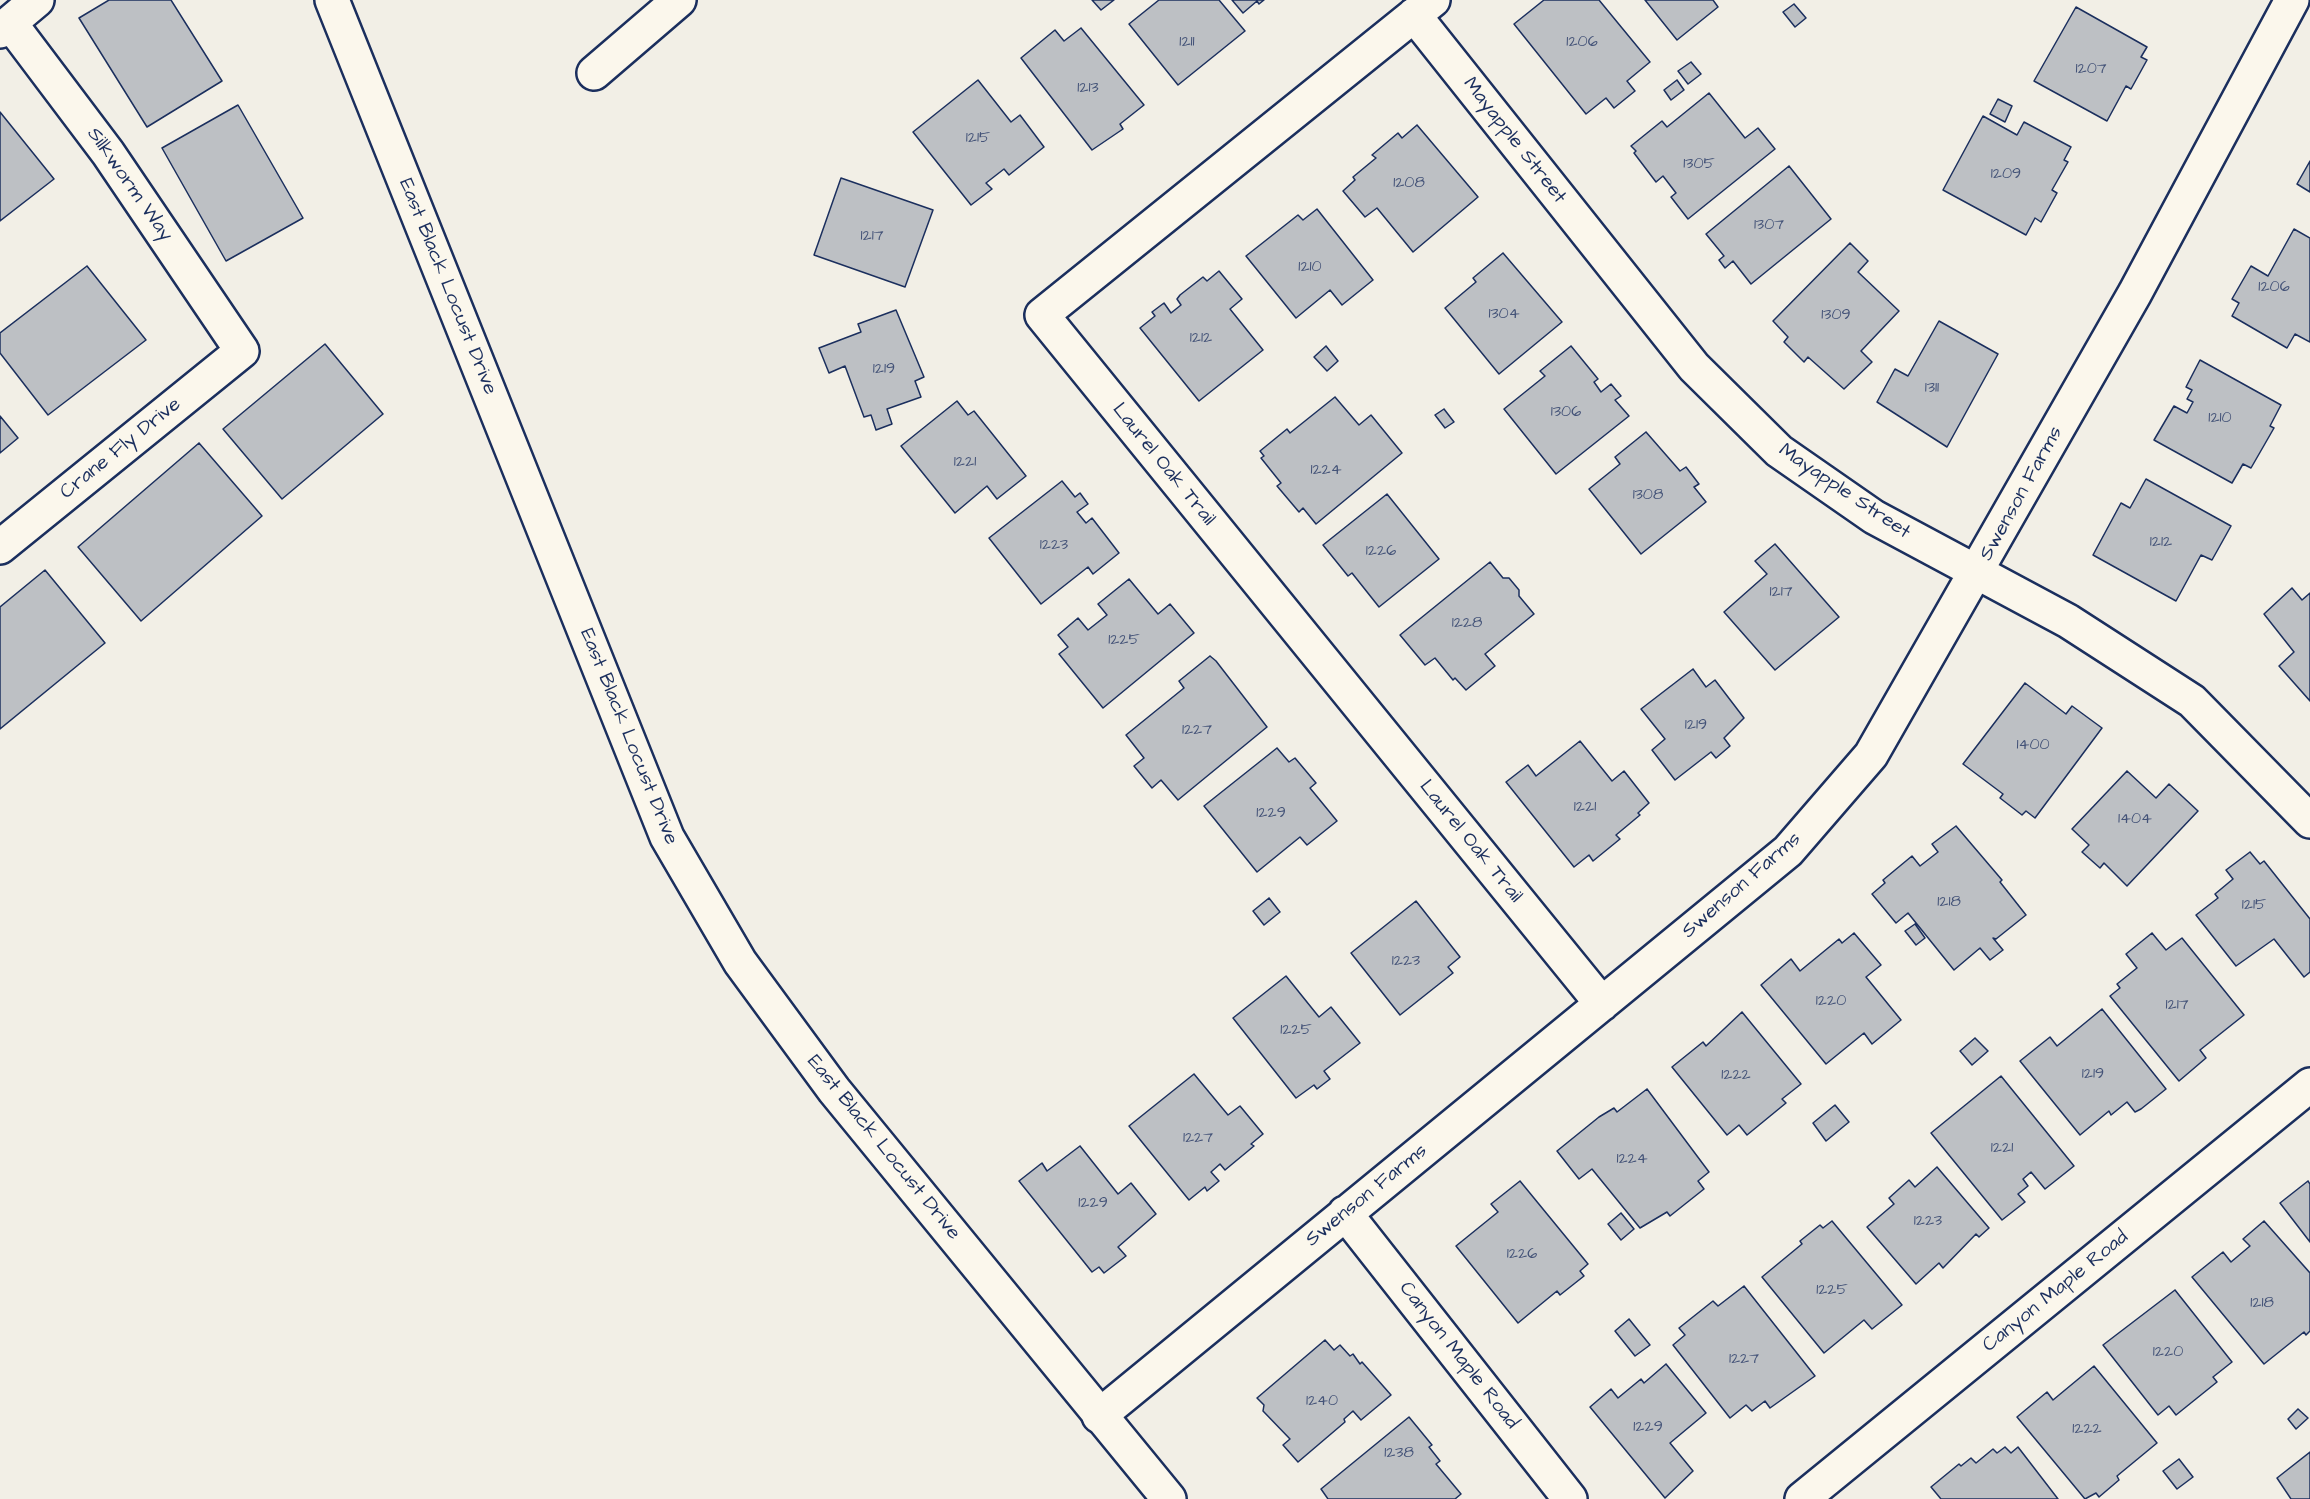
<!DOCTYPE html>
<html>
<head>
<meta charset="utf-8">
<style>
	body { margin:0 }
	canvas { display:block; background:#f2efe6 }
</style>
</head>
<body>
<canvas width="2310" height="1499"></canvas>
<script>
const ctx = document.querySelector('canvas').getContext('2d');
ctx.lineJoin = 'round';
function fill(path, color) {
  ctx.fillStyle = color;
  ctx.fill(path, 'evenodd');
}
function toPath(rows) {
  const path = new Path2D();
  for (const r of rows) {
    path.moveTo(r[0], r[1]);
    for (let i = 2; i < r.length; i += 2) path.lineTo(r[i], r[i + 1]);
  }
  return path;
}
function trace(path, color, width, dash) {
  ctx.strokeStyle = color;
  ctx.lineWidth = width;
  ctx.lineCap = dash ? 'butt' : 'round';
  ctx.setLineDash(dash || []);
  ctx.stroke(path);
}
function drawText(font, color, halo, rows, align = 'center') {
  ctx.font = font + ' "Architects Daughter",sans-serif';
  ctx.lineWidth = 4.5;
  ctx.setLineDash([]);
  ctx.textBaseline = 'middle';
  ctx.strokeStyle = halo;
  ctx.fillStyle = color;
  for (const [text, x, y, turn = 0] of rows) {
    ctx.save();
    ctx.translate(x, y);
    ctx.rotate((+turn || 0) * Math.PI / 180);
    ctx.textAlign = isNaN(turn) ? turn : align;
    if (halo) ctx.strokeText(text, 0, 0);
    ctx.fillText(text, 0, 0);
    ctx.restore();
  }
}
const building = toPath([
	[109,0,171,0,222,81,147,127,79,18,109,0],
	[1092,0,1114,0,1101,10,1092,0],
	[1159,0,1219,0,1245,31,1178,85,1129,24,1159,0],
	[1232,0,1264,0,1259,4,1257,1,1243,13,1232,0],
	[1544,0,1599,0,1650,62,1627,81,1635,91,1614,108,1606,98,1586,114,1514,24,1544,0],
	[1645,0,1713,0,1718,7,1677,40,1645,0],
	[1794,4,1806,18,1795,27,1783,12,1794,4],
	[2076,7,2147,47,2141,57,2147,60,2131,89,2126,86,2107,121,2034,81,2076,7],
	[1081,28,1144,105,1120,124,1123,129,1092,150,1021,58,1055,30,1064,41,1081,28],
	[1691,62,1701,74,1688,84,1678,71,1691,62],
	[978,80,1011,122,1020,115,1044,147,1009,175,1004,169,986,183,992,189,971,205,913,132,978,80],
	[1677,80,1684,90,1671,100,1664,90,1677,80],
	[1709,93,1745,138,1758,128,1775,149,1688,219,1671,197,1676,193,1663,176,1656,182,1634,153,1636,151,1631,146,1662,121,1667,127,1709,93],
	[1998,99,2012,106,2005,122,1990,114,1998,99],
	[238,105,303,218,226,261,162,148,238,105],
	[0,112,54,179,0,221,0,112],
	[1983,116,2017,135,2024,122,2071,147,2064,160,2068,162,2052,190,2057,193,2041,222,2035,218,2026,235,1943,190,1983,116],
	[1417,125,1478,197,1413,252,1377,208,1365,217,1343,191,1355,180,1353,177,1376,158,1372,155,1398,133,1402,138,1417,125],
	[2310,161,2310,192,2297,184,2310,161],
	[1789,166,1831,219,1751,284,1733,261,1725,268,1719,260,1724,256,1706,234,1789,166],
	[841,178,933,210,905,287,814,255,841,178],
	[1317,209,1373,280,1342,305,1330,290,1296,318,1246,256,1298,215,1303,220,1317,209],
	[2294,229,2310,238,2310,342,2295,334,2287,348,2232,316,2239,303,2232,299,2251,266,2268,276,2294,229],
	[1850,243,1868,261,1858,272,1899,311,1861,351,1872,362,1844,389,1808,357,1804,362,1784,342,1788,337,1773,321,1850,243],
	[1503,253,1562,322,1499,374,1445,308,1476,282,1473,278,1503,253],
	[87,266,146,340,48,415,0,353,0,333,87,266],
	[1219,271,1242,299,1230,309,1263,350,1199,401,1140,328,1155,316,1152,312,1164,303,1171,313,1181,305,1177,299,1180,295,1203,277,1207,281,1219,271],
	[896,310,924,377,915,381,921,397,887,409,892,424,876,430,871,415,864,417,845,366,829,373,819,348,861,332,858,324,896,310],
	[1939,321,1998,354,1947,447,1877,402,1895,369,1908,376,1939,321],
	[325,344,383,414,282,499,223,429,325,344],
	[1326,346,1338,361,1327,371,1314,357,1326,346],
	[1571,346,1598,379,1594,382,1601,392,1611,384,1621,396,1615,400,1629,416,1556,474,1504,409,1545,376,1540,371,1571,346],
	[2200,360,2281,405,2270,426,2274,428,2251,468,2243,464,2232,483,2154,440,2174,406,2187,413,2193,402,2187,399,2192,390,2186,387,2200,360],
	[1335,397,1359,425,1371,415,1402,453,1316,524,1303,508,1299,512,1277,486,1281,483,1261,458,1264,456,1260,451,1287,429,1290,433,1335,397],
	[957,401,968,415,974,411,1026,476,997,499,987,486,955,513,901,446,957,401],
	[1444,409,1454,422,1445,428,1435,415,1444,409],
	[0,416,18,438,0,453,0,416],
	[1646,432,1680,471,1686,467,1699,484,1694,487,1706,502,1641,554,1589,489,1620,464,1615,457,1646,432],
	[199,443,262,516,141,621,78,547,199,443],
	[2146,479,2231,526,2212,560,2201,555,2176,601,2093,555,2121,503,2130,508,2146,479],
	[1062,481,1075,497,1080,493,1088,504,1077,512,1086,523,1092,518,1119,553,1093,574,1088,567,1041,604,989,538,1062,481],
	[1387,494,1439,559,1379,607,1352,573,1348,576,1323,545,1387,494],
	[1775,544,1839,617,1775,670,1724,612,1767,574,1755,561,1775,544],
	[1490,562,1503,578,1509,578,1519,590,1519,596,1534,614,1485,654,1495,666,1466,690,1455,678,1453,680,1435,658,1425,665,1400,635,1490,562],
	[45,570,105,643,0,729,0,607,45,570],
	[1129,579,1158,614,1170,604,1194,633,1103,708,1059,654,1068,647,1058,635,1078,618,1088,630,1107,615,1098,604,1129,579],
	[2292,588,2302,600,2310,593,2310,701,2279,666,2294,652,2264,614,2292,588],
	[1210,656,1216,661,1267,727,1178,800,1161,780,1152,788,1134,766,1144,758,1126,735,1184,688,1179,681,1210,656],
	[1693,669,1706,687,1715,680,1744,718,1724,738,1730,746,1716,758,1711,752,1675,780,1652,750,1665,739,1641,709,1693,669],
	[2025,683,2066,714,2072,706,2102,728,2035,818,2026,811,2022,815,2000,798,2003,794,1963,764,2025,683],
	[1580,741,1612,781,1624,771,1649,803,1638,813,1640,815,1616,835,1620,839,1593,861,1589,855,1574,867,1506,782,1528,765,1536,776,1580,741],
	[1277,748,1289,762,1295,758,1316,783,1310,788,1337,821,1307,845,1300,837,1257,872,1204,806,1277,748],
	[2127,771,2156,798,2169,784,2198,811,2127,886,2104,863,2100,868,2082,852,2089,845,2072,829,2127,771],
	[1956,826,2002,880,2000,882,2026,915,1996,939,1993,938,2003,950,1990,960,1980,948,1954,970,1908,913,1896,923,1872,894,1885,883,1883,880,1912,856,1920,866,1938,852,1932,844,1956,826],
	[2250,852,2260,864,2264,861,2310,919,2310,972,2304,977,2274,939,2236,966,2196,915,2218,898,2215,894,2233,879,2226,870,2250,852],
	[1269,898,1280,912,1264,925,1253,911,1269,898],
	[1416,901,1460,957,1448,967,1453,973,1400,1015,1351,953,1416,901],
	[1915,924,1925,938,1916,945,1905,931,1915,924],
	[1854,933,1881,965,1866,977,1901,1020,1872,1044,1864,1033,1826,1064,1761,985,1791,959,1800,971,1839,939,1842,943,1854,933],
	[2152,933,2166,950,2182,938,2244,1015,2200,1050,2206,1058,2179,1081,2110,996,2120,988,2117,984,2137,968,2126,954,2152,933],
	[1286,976,1319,1017,1331,1007,1360,1043,1324,1071,1330,1079,1317,1089,1314,1085,1296,1098,1233,1018,1286,976],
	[2102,1009,2166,1089,2141,1109,2135,1112,2127,1102,2111,1115,2109,1111,2080,1135,2020,1061,2050,1037,2057,1046,2102,1009],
	[1742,1012,1801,1084,1782,1099,1786,1103,1747,1135,1739,1125,1727,1135,1672,1067,1703,1042,1706,1046,1742,1012],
	[1975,1038,1988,1051,1972,1065,1960,1051,1975,1038],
	[1194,1074,1228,1115,1240,1106,1263,1134,1251,1144,1254,1146,1225,1170,1220,1164,1211,1172,1219,1181,1207,1191,1205,1187,1189,1200,1129,1126,1194,1074],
	[2001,1076,2074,1166,2045,1189,2031,1172,2023,1179,2028,1186,2018,1194,2025,1202,2002,1220,1931,1133,2001,1076],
	[1647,1089,1709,1172,1698,1181,1704,1189,1670,1216,1667,1212,1640,1228,1592,1169,1579,1179,1557,1151,1599,1117,1614,1108,1617,1112,1647,1089],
	[1835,1105,1849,1122,1826,1141,1813,1123,1835,1105],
	[1080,1146,1118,1194,1131,1183,1156,1214,1118,1247,1126,1256,1104,1273,1099,1267,1092,1272,1019,1181,1042,1163,1047,1171,1080,1146],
	[1937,1167,1989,1228,1979,1237,1976,1234,1943,1268,1939,1263,1916,1284,1867,1227,1894,1204,1889,1198,1909,1180,1915,1187,1937,1167],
	[1520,1181,1588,1264,1580,1271,1584,1276,1560,1295,1557,1291,1518,1323,1456,1246,1498,1212,1491,1204,1520,1181],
	[2308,1181,2310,1184,2310,1242,2280,1203,2308,1181],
	[1621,1213,1634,1229,1621,1240,1608,1224,1621,1213],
	[1832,1221,1902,1305,1872,1329,1864,1320,1824,1353,1762,1277,1802,1244,1800,1241,1820,1225,1823,1228,1832,1221],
	[2264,1221,2310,1273,2310,1331,2306,1335,2304,1332,2264,1364,2192,1277,2223,1252,2231,1262,2250,1246,2243,1239,2264,1221],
	[1744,1286,1815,1376,1770,1408,1765,1401,1752,1411,1746,1405,1730,1418,1673,1345,1685,1335,1679,1328,1713,1301,1718,1306,1744,1286],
	[2175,1290,2232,1362,2213,1377,2217,1382,2176,1415,2169,1406,2158,1415,2103,1345,2175,1290],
	[1629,1319,1650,1345,1635,1356,1615,1331,1629,1319],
	[1325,1340,1334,1350,1340,1345,1350,1356,1353,1354,1360,1364,1362,1362,1391,1395,1361,1420,1353,1411,1344,1419,1345,1422,1298,1462,1283,1445,1290,1439,1263,1411,1264,1405,1257,1398,1325,1340],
	[1666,1364,1706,1413,1670,1443,1693,1471,1665,1498,1590,1407,1611,1389,1618,1398,1641,1379,1644,1383,1666,1364],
	[2094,1366,2157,1443,2117,1476,2119,1480,2099,1497,2096,1493,2085,1499,2017,1417,2047,1392,2053,1400,2094,1366],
	[2298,1409,2308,1418,2296,1429,2288,1419,2298,1409],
	[1409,1417,1432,1445,1429,1447,1440,1461,1436,1464,1461,1494,1455,1499,1328,1499,1321,1489,1409,1417],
	[2005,1447,2011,1453,2018,1447,2058,1499,1941,1499,1931,1487,1959,1464,1961,1466,1971,1458,1976,1463,1993,1449,1997,1453,2005,1447],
	[2310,1452,2310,1499,2291,1499,2277,1478,2310,1452],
	[2179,1459,2193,1477,2177,1489,2163,1471,2179,1459]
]);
fill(building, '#bdc0c4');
trace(building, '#1b2f5e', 1.5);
const street = toPath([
	[1433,0,1042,315,1602,1004],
	[1414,15,1694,367,1779,451,1874,517,2068,621,2192,701,2310,821],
	[0,31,37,0],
	[594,73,679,0],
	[0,547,242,351,108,153,10,23],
	[1345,1213,1570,1499],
	[1099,1416,1788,851,1871,755,2135,293,2292,0],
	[1802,1499,2310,1085]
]);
const secondary = toPath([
	[332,0,667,837,740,962,834,1090,1169,1499]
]);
trace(street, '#1b2f5e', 38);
trace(secondary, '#1b2f5e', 38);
trace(street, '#fbf7ec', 33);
trace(secondary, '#fbf7ec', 33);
drawText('16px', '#445378', null, [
	["1211",1187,43],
	["1206",1582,43],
	["1207",2091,70],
	["1213",1088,89],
	["1215",978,139],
	["1305",1699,165],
	["1209",2006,175],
	["1208",1409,184],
	["1307",1769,226],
	["1217",872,237],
	["1210",1310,268],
	["1206",2274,288],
	["1304",1504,315],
	["1309",1836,316],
	["1212",1201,339],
	["1219",884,370],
	["1311",1932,389],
	["1306",1566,413],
	["1210",2220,419],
	["1221",965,463],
	["1224",1326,471],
	["1308",1648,496],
	["1212",2161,543],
	["1223",1054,546],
	["1226",1381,552],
	["1217",1781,593],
	["1228",1467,624],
	["1225",1124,641],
	["1219",1696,726],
	["1227",1197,731],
	["1400",2033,746],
	["1221",1585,808],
	["1229",1271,814],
	["1404",2135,820],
	["1218",1949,903],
	["1215",2254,906],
	["1223",1406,962],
	["1220",1831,1002],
	["1217",2177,1006],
	["1225",1296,1031],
	["1219",2093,1075],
	["1222",1736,1076],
	["1227",1198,1139],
	["1221",2002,1149],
	["1224",1632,1160],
	["1229",1093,1204],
	["1223",1928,1222],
	["1226",1522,1255],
	["1225",1832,1291],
	["1218",2262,1304],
	["1220",2168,1353],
	["1227",1744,1360],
	["1240",1322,1402],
	["1229",1648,1428],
	["1222",2087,1430],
	["1238",1399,1454]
]);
drawText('20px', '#1b2f5e', '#fbf7ec', [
	["Mayapple Street",1514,141,52],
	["Silkworm Way",129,185,55],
	["East Black Locust Drive",447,287,68],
	["Crane Fly Drive",121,449,-39],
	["Laurel Oak Trail",1163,465,51],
	["Mayapple Street",1844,492,34],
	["Swenson Farms",2022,494,-61],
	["East Black Locust Drive",628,737,68],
	["Laurel Oak Trail",1470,842,51],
	["Swenson Farms",1742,886,-41],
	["East Black Locust Drive",883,1148,51],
	["Swenson Farms",1367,1196,-39],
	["Canyon Maple Road",2056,1292,-39],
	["Canyon Maple Road",1458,1356,52]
]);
</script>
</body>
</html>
